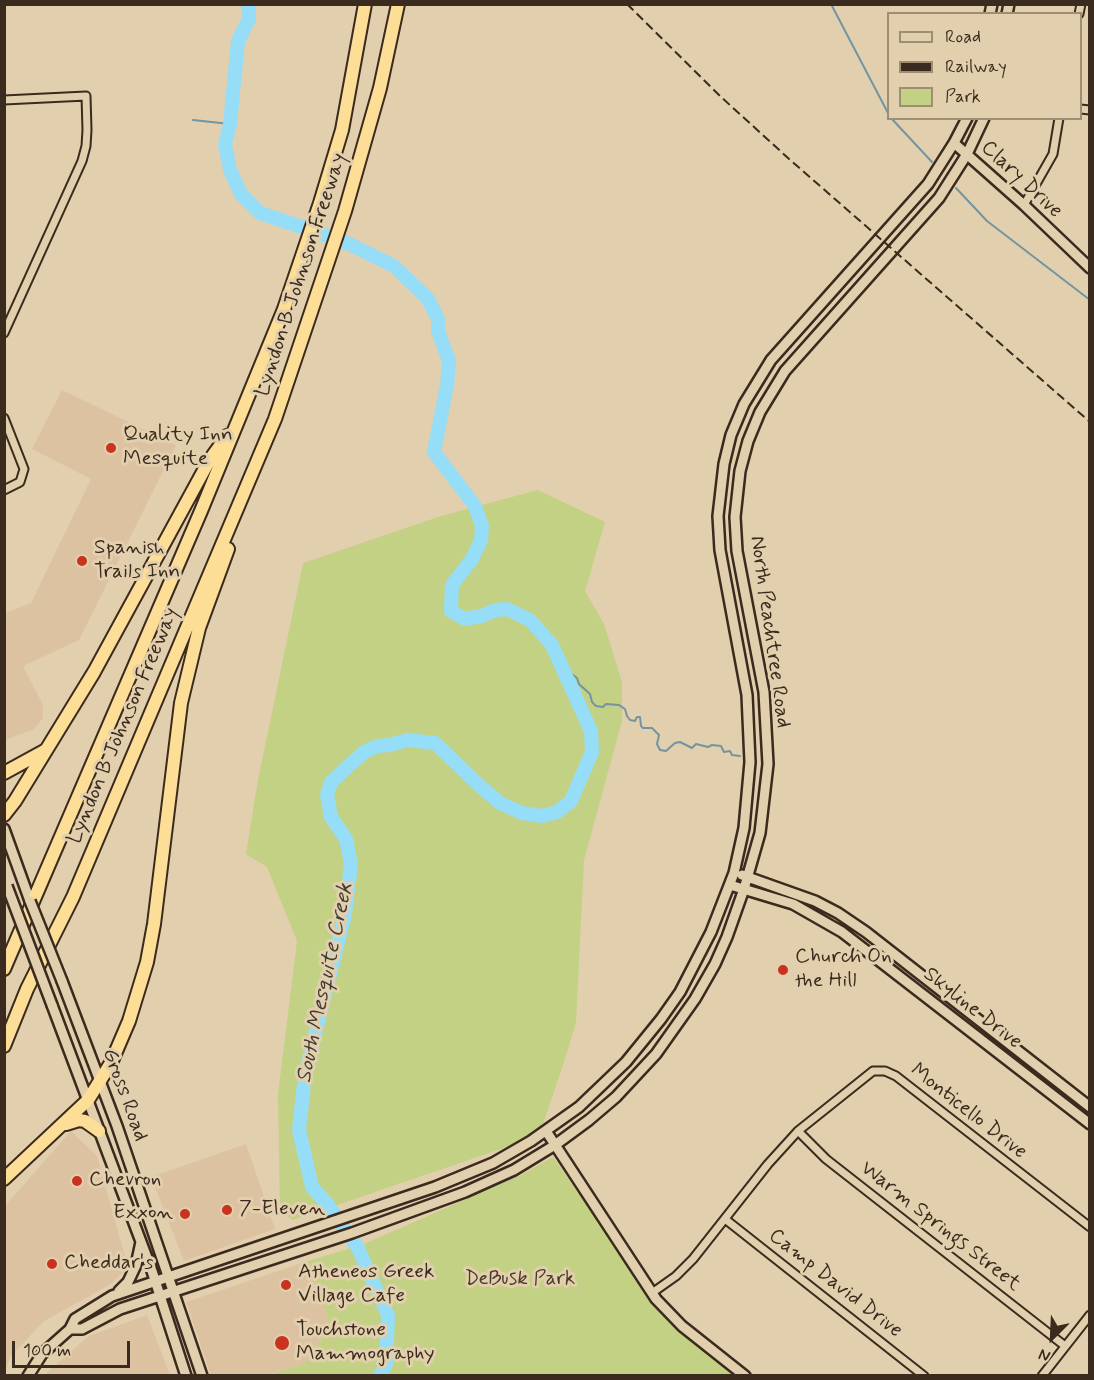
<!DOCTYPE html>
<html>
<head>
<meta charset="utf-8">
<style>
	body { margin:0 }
	#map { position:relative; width:1094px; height:1380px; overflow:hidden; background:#e2cfad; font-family:Mynerve,sans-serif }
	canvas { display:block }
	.frame { position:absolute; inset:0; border:6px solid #3b2a1e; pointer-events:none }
	.legend { position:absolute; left:887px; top:12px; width:195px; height:108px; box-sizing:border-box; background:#e2cfad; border:2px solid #9f8d74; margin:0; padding:8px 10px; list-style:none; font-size:18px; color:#3b2a1e }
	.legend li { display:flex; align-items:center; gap:12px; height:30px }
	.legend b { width:30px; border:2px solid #9f8d74 }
	.north { position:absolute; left:1022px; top:1308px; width:60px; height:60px; -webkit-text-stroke:4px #e2cfad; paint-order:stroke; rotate:204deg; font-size:16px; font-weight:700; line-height:24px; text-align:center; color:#3b2a1e }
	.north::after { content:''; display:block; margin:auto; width:21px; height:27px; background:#3b2a1e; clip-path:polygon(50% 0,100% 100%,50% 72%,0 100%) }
	.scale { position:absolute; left:12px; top:1341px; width:118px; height:27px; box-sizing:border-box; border:3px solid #3b2a1e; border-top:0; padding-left:8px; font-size:18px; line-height:21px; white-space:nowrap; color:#3b2a1e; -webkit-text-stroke:4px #e2cfad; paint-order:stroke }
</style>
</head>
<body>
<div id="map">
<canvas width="1094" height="1380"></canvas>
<div class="frame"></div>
<ul class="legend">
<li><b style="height:8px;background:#e2cfad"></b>Road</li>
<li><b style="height:8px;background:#3b2a1e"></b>Railway</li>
<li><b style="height:16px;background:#c3d185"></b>Park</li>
</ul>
<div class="north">N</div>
<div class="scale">100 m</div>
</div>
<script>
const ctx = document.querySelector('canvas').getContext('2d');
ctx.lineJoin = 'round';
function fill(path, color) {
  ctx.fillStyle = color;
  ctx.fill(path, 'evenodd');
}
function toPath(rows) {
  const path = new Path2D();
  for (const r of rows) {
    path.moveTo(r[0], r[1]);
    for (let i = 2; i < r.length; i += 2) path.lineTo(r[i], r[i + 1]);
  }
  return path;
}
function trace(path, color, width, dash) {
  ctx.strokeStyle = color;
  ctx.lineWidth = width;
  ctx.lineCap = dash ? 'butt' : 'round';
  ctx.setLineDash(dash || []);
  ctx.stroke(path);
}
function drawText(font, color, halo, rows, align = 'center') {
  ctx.font = font + ' Mynerve,sans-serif';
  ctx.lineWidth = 6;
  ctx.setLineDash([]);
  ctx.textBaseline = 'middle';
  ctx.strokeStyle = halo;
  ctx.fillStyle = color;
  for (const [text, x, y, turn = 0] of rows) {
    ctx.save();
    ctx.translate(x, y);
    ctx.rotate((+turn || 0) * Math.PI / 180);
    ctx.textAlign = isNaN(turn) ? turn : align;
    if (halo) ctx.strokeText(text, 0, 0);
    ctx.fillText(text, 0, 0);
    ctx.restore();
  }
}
fill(toPath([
	[62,390,176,445,79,640,23,666,43,705,43,718,34,729,5,740,5,613,31,603,91,479,32,449],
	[71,1131,97,1156,126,1260,125,1270,111,1284,44,1321,10,1357,5,1371,5,1206],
	[246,1144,275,1229,184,1261,151,1177],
	[308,1261,328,1319,326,1330,317,1347,320,1358,267,1375,211,1375,186,1302],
	[147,1315,170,1375,44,1375,89,1336]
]), '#ddc2a2');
fill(toPath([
	[538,490,605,522,585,591,604,624,622,682,622,721,584,860,576,1023,563,1065,539,1136,293,1220,280,1211,278,1094,297,941,267,867,246,854,258,780,303,563,441,516],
	[553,1157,658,1308,675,1329,739,1376,267,1376,320,1357,317,1347,326,1330,328,1319,308,1261,364,1244,521,1175]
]), '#c3d185');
trace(toPath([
	[831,4,888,113],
	[891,118,932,162],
	[193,120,230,124],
	[956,188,987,221,1090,300],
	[564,668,577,678,579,684,590,694,592,702,596,706,603,707,606,704,619,705,625,709,627,716,630,720,635,721,637,717,640,717,641,726,643,728,652,728,659,735,657,744,660,750,666,751,675,743,680,742,692,748,696,744,708,747,712,745,721,746,724,752,730,751,732,755,740,756]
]), '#7295a1', 2);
trace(toPath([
	[248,4,249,19,238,41,230,124,225,144,230,170,241,194,260,213,343,241,394,266,428,299,438,319,438,331,449,361,447,385,434,452,475,506,482,526,481,540,472,559,452,585,451,611,465,619,481,616,496,610,507,609,530,620,552,645,591,731,592,752,571,801,557,812,542,816,522,813,500,803,481,787,435,743,408,740,389,745,377,746,364,752,331,782,327,795,331,817,346,839,351,864,345,914,305,1075,299,1130,312,1187,328,1205,358,1248,388,1315,386,1364,380,1376]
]), '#96ddf8', 14);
const street = toPath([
	[1079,14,1081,4],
	[4,100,86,96,87,130,86,146,82,161,4,333],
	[1080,109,1090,110],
	[1024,205,1053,154,1059,118],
	[4,418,24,469,20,482,4,490],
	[798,1131,826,1159,1065,1346],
	[725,1219,924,1376],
	[652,1293,676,1276,693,1259,768,1164,798,1131,873,1071,885,1071,896,1076,1090,1227],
	[1042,1376,1090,1315]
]);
const secondary = toPath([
	[990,14,992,4],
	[1007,14,1009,4],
	[954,143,1024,205,1090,268],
	[4,829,30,901],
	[742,875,815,901,838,913,866,932,1090,1107],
	[730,885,793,904,842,932,1090,1124],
	[62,981,117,1126,202,1376],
	[52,1005,152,1271,186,1376],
	[546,1131,656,1299,682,1326,745,1376],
	[119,1291,128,1282,136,1265,141,1242],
	[70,1329,82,1329,120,1309,352,1233,465,1192,514,1170,555,1145,589,1120,616,1097,656,1054,695,999,715,964,727,937,744,889,760,833,768,764,764,692,737,551,735,517,740,471,748,441,760,412,785,371,939,198,967,154,984,118],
	[28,1376,42,1354,70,1329,75,1319,112,1296,435,1187,493,1163,531,1141,579,1107,626,1062,661,1019,680,992,711,932,734,873,744,828,750,762,747,695,720,550,718,516,724,464,731,435,744,404,771,360,928,184,954,143,967,118]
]);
const highway = toPath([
	[4,773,46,750],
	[4,815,15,801,94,672,209,461,227,436],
	[4,969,201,511,284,309,320,203,342,130,365,4],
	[4,1046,27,989,73,897,275,419,345,211,380,88,398,4],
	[66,1124,79,1120,85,1121,99,1131],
	[4,1179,88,1100,111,1063,129,1021,147,962,154,924,181,703,199,628,228,549]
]);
trace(street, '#3b2a1e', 11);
trace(secondary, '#3b2a1e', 14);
trace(highway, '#3b2a1e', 16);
trace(street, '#e2cfad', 7);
trace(secondary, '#e2cfad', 9);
trace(highway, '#fdde96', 12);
trace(toPath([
	[627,4,720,96,788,158,1090,422]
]), '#3b2a1e', 2, [9, 4.5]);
const secondaryBridge = toPath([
	[7,886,52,1005],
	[30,901,62,981]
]);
trace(secondaryBridge, '#3b2a1e', 14, []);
trace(secondaryBridge, '#e2cfad', 9);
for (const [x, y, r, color] of [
	[111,448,6,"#c8321e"],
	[82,561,6,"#c8321e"],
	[783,970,6,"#c8321e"],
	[77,1181,6,"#c8321e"],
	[227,1210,6,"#c8321e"],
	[185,1214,6,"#c8321e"],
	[52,1264,6,"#c8321e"],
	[286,1285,6,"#c8321e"],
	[282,1343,8,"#c8321e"]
]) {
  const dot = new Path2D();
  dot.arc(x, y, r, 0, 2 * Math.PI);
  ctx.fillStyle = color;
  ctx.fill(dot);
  trace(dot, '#e2cfad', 2);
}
drawText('21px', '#3b2a1e', '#e2cfad', [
	["Clary Drive",1021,180,43],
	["Lyndon B Johnson Freeway",302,275,-72],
	["North Peachtree Road",769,632,82],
	["Lyndon B Johnson Freeway",124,726,-67],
	["Skyline Drive",972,1009,38],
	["Gross Road",124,1095,70],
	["Monticello Drive",968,1112,38],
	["Warm Springs Street",940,1227,38],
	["Camp David Drive",835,1284,38]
]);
drawText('21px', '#3b2a1e', '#e2cfad', [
	["Quality Inn",123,436],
	["Mesquite",123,460],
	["Spanish",94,549],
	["Trails Inn",94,573],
	["Church On",795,958],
	["the Hill",795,982],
	["Chevron",89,1181],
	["7-Eleven",239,1210],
	["Exxon",173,1214,"right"],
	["Cheddar's",64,1264],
	["Atheneos Greek",298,1273],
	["Village Cafe",298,1297],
	["Touchstone",296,1331],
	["Mammography",296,1355]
], 'left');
drawText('21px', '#493b28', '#e2cfad', [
	["DeBusk Park",520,1280]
]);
drawText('italic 22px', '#443c34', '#e2cfad', [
	["South Mesquite Creek",326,983,-78]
]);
</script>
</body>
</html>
